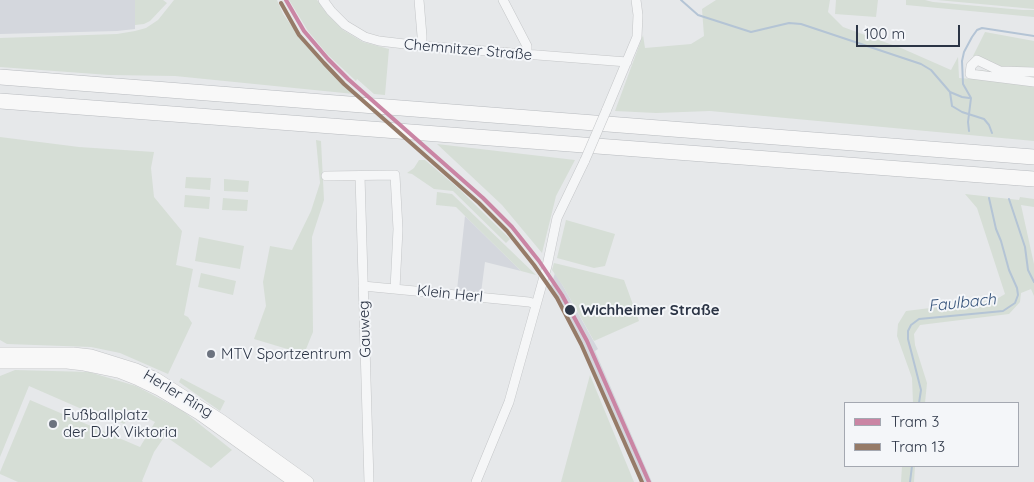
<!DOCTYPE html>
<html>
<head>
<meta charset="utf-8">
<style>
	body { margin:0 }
	#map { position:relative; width:1034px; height:482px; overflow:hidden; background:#e6e8ea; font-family:Quicksand,sans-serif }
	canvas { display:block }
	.legend { position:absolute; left:844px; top:402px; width:175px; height:65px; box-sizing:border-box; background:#f4f6f9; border:1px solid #a4a8b1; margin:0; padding:6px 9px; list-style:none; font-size:15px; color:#2b3445 }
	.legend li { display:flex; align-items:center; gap:10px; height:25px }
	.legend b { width:25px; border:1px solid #a4a8b1 }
	.scale { position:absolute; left:856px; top:25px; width:104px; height:22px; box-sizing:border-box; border:2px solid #2b3445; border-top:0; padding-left:6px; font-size:15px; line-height:18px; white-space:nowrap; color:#2b3445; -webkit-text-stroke:4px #f4f6f9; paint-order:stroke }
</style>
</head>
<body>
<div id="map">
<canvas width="1034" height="482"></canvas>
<ul class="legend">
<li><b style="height:6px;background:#ca85a4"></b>Tram 3</li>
<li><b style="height:6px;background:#967b68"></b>Tram 13</li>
</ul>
<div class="scale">100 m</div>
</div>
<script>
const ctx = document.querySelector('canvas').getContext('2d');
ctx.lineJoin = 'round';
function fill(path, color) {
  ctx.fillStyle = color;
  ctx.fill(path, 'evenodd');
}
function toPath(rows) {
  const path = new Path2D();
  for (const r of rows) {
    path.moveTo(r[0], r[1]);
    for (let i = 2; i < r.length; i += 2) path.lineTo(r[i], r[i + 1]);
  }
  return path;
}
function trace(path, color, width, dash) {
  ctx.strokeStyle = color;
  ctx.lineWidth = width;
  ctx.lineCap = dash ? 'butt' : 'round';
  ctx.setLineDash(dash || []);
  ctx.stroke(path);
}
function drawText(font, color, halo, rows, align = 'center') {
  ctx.font = font + ' Quicksand,sans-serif';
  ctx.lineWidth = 4;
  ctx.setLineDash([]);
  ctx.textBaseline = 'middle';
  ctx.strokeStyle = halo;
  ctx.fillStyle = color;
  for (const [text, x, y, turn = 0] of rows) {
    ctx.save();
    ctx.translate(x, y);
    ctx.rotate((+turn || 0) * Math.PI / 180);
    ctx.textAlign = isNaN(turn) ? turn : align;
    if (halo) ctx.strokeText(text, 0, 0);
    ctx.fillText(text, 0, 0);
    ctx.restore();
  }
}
fill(toPath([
	[0,0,135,0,135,29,117,31,0,34],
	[465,216,521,271,485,262,481,293,457,290],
	[555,273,563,286,598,349,595,351,652,482,642,482,582,344,550,289]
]), '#d4d7dd');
fill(toPath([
	[135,0,163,0,167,3,150,21,144,24,135,25],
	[174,0,277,0,283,14,304,43,354,94,175,76,109,75,0,67,0,38,117,34,135,31,146,28,158,20],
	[289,0,317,0,327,14,343,30,363,42,389,49,385,95,374,94,357,79,356,81,327,54,308,31],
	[716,0,830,0,828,12,843,27,901,48,951,70,958,57,959,78,972,79,975,70,1034,74,1034,141,710,111,656,113,615,111,643,35,645,48,691,44,704,36,702,9],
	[836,0,878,0,876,17,835,14],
	[906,0,925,0,933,2,1023,10,1034,10,1034,17,906,5],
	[937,0,1034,0,1034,9],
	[985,32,1034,41,1034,67,1001,68,982,58,973,56],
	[0,137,79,147,154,152,151,168,154,197,182,231,176,265,193,269,184,315,188,317,192,323,168,374,120,353,91,347,7,344,0,340],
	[316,140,321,141,324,200,312,237,313,332,304,354,254,339,266,306,263,282,270,246,292,250,311,211,320,183],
	[437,144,575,160,556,196,542,253,502,205],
	[419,160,425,160,458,188,510,239,506,243,453,191,434,189,412,174,407,173,414,168],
	[186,177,211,178,210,190,185,188],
	[224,179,249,181,248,192,224,191],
	[437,192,452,194,536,275,521,271,456,207,436,205],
	[965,194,1019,200,1020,197,1034,199,1034,207,1021,205,1034,264,1034,296,1031,289,1021,293,1020,302,1009,314,920,325,914,334,915,345,927,383,925,403,913,403,912,378,897,336,898,324,906,311,995,300,1005,294,977,208],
	[185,195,210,197,209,209,184,207],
	[223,198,248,200,247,211,222,210],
	[566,220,615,234,605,266,594,268,557,258],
	[199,237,244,246,240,269,195,261],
	[554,263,624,280,639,321,594,341,563,286,552,270],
	[201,273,236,281,233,295,198,287],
	[15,370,89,372,136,386,183,411,232,450,211,468,165,436,154,452,142,481,143,482,18,482,0,474,0,472,30,400,140,447,155,422,133,411,124,424,103,414,84,410,29,386,0,457,0,376],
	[590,375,634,482,561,482],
	[181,378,225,401,220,411,179,382],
	[902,466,915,466,914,482,901,482]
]), '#d6ded6');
trace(toPath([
	[681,0,698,15,751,32,789,23,801,24,921,64,931,70,950,92,952,106,962,112,984,119,989,125,992,133],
	[950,92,962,97,969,98],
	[969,131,968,122,971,98,963,84,962,61,964,52,972,37,977,30,982,28,1034,36],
	[1009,199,1025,247,1028,270,1034,282],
	[919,403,921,390,908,339,908,331,911,325,919,319,1003,311,1015,303,1018,295,1017,288,1009,270,1001,241,996,229,989,198],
	[910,482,912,466]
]), '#b4c4d5', 2);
const street = toPath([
	[323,0,331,11,345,25,365,37,379,41,422,46,627,62],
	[419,0,422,36,422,46],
	[503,0,527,46,527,55],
	[1034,72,1000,71,977,60,971,66,970,74,1034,82],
	[606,111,637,37,638,15,636,0],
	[326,176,395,175,398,229,395,289],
	[360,176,369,482],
	[363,286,529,302,536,304],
	[476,482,509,402,547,266,557,218,585,160]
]);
const secondary = toPath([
	[0,353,73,353,91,355,136,369,156,378,223,421,308,482],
	[0,363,67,363,84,365,118,372,138,380,159,390,199,414,294,482]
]);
const highway = toPath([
	[0,77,1034,157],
	[0,101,1034,179]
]);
trace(street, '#c4c6c8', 10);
trace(secondary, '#c4c6c8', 12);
trace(highway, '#b8bbbf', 16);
trace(street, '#f5f6f7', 9);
trace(secondary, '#f8f8f8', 11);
trace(highway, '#f8f8f8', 15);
const streetBridge = toPath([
	[585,160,606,111]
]);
trace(streetBridge, '#c4c6c8', 10, []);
trace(streetBridge, '#f5f6f7', 9);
trace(toPath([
	[286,0,304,31,328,59,348,79,483,198,512,227,539,261,562,295,587,341,649,482]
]), '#ca85a4', 4);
trace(toPath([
	[281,3,299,35,324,63,344,84,479,203,507,231,534,265,557,298,581,344,642,482]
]), '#967b68', 4);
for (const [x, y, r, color] of [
	[570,310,6,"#2b3445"],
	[211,354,5,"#6c737f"],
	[53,424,5,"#6c737f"]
]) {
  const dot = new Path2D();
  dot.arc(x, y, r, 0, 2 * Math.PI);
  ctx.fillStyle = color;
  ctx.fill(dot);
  trace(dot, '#f4f6f9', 2);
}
drawText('15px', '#2b3445', '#f4f6f9', [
	["Chemnitzer Straße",468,50,5],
	["Klein Herl",450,294,6],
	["Gauweg",365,329,-92],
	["Herler Ring",178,394,31]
]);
drawText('bold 15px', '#2b3445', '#f4f6f9', [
	["Wichheimer Straße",581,310]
], 'left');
drawText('15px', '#2b3445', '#f4f6f9', [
	["MTV Sportzentrum",221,354],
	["Fußballplatz",63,415],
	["der DJK Viktoria",63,432]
], 'left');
drawText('italic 16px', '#34527a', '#f4f6f9', [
	["Faulbach",962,303,-6]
]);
</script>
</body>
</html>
